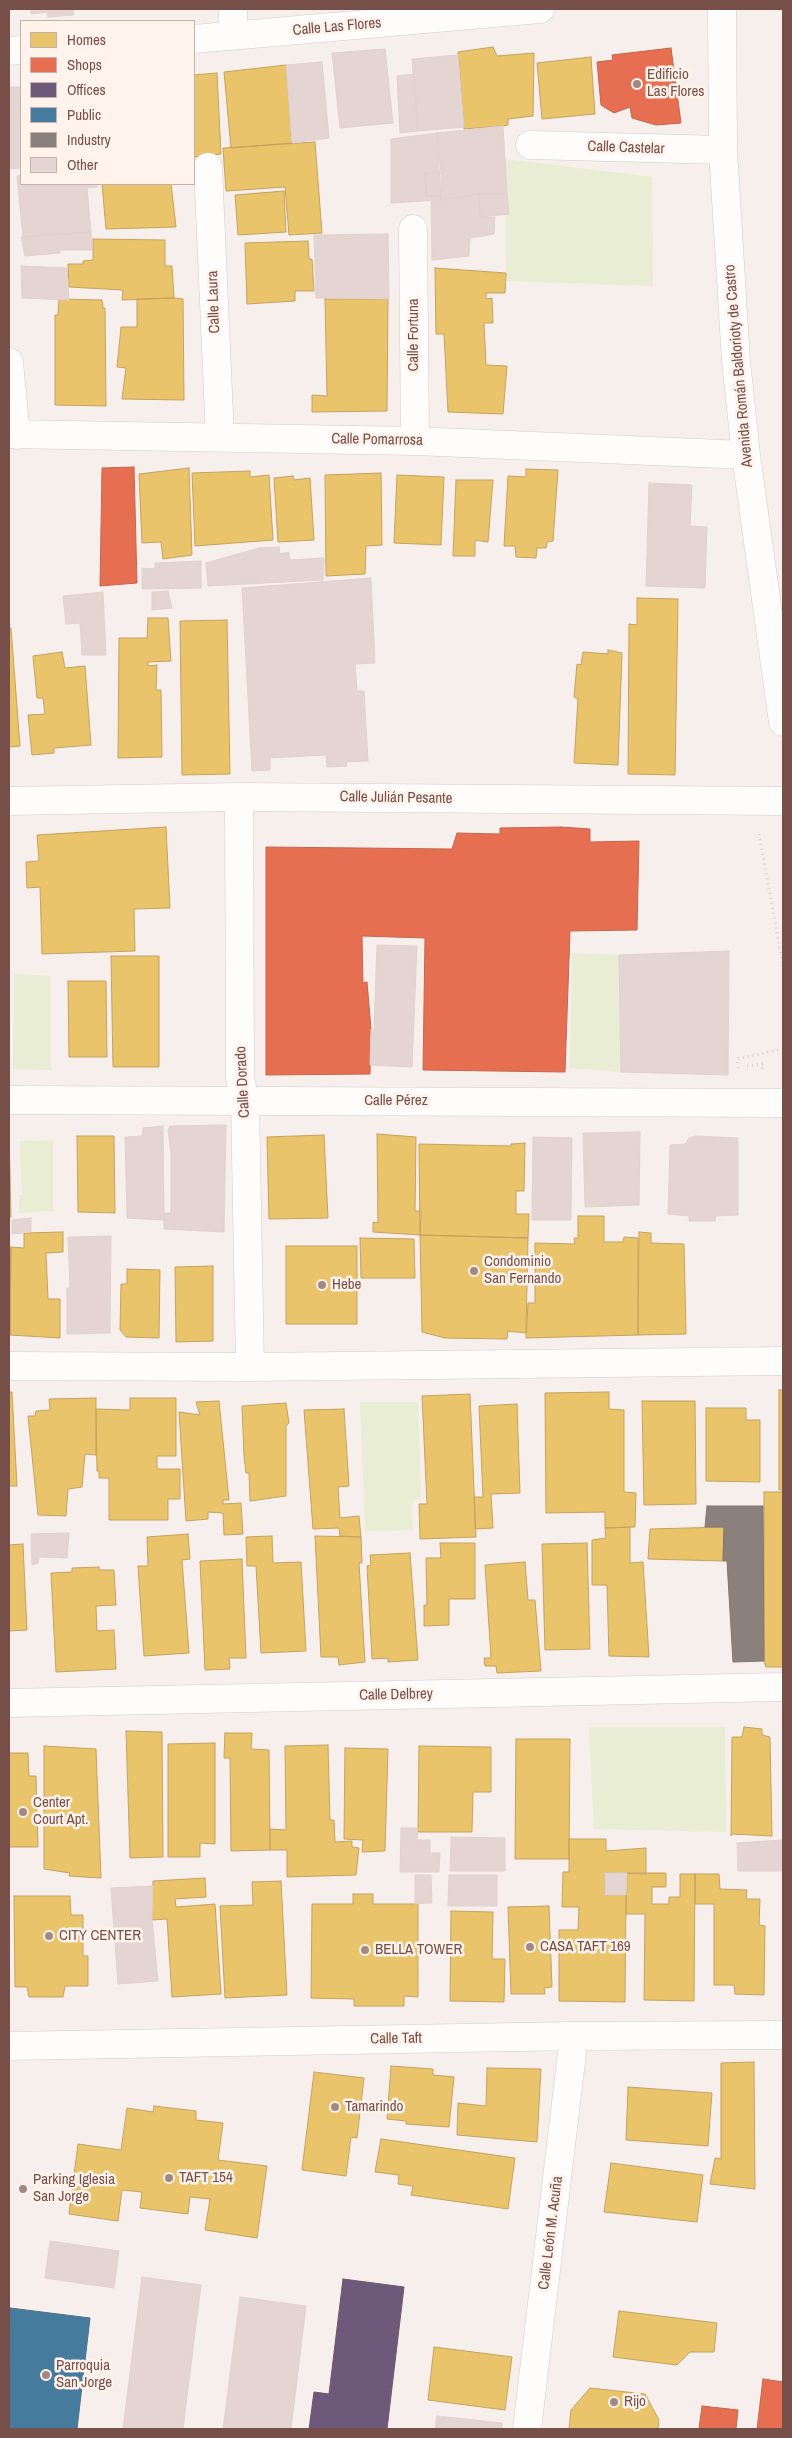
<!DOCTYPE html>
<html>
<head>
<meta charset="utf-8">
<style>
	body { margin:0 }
	#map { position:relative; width:792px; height:2438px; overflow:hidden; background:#f7efeb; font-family:"Archivo Narrow",sans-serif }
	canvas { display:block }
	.frame { position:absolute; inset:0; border:10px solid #774f49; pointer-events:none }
	.legend { position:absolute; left:20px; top:20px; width:175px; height:165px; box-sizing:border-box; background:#fff3ec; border:1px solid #c9b1ab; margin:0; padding:6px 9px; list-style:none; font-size:15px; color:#774f49 }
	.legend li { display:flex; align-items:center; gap:10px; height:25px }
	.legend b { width:25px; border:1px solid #c9b1ab }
</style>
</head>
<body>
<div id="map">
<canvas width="792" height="2438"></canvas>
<div class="frame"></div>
<ul class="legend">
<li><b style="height:14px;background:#e9c46a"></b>Homes</li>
<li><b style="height:14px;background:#e76f51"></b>Shops</li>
<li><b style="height:14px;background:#6d597a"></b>Offices</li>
<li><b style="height:14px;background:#457b9d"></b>Public</li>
<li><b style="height:14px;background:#8a817c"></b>Industry</li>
<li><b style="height:14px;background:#e4d5d2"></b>Other</li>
</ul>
</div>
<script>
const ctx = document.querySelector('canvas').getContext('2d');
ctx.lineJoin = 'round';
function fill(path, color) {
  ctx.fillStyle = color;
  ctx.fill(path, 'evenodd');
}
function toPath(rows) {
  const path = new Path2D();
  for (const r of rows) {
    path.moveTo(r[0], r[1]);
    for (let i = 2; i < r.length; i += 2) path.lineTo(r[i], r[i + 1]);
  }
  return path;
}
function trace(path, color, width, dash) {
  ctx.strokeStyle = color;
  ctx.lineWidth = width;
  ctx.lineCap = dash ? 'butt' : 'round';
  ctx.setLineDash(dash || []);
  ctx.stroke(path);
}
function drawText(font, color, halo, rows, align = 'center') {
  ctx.font = font + ' "Archivo Narrow",sans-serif';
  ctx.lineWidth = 5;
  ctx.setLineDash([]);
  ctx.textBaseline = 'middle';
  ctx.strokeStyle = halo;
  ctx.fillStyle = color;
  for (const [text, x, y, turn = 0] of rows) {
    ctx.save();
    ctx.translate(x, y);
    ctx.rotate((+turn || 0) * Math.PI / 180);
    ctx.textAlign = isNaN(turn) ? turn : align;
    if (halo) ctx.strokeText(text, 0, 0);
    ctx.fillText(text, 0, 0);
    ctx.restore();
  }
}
fill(toPath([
	[505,159,652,177,653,286,506,281],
	[572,953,619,955,621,1072,570,1068],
	[14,974,51,976,51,1070,13,1069],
	[53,1140,53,1211,19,1213,19,1195,22,1195,20,1141],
	[360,1402,418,1402,421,1497,412,1503,413,1530,365,1531],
	[589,1727,725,1727,726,1832,594,1829]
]), '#e8edd4');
const homes = toPath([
	[493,47,497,56,534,53,533,116,508,119,508,125,503,126,464,129,458,52,493,47],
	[591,57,595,114,542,119,537,63,591,57],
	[286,65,292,143,231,148,224,72,286,65],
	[217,73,221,154,194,157,194,75,217,73],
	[315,142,322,233,289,235,285,187,226,191,223,148,315,142],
	[102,184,171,184,176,227,106,229,102,184],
	[284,191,286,232,238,235,235,195,284,191],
	[93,239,165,240,165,266,172,266,174,298,122,300,123,290,69,287,68,264,83,264,83,261,93,260,93,239],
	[308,241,309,259,312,259,314,291,295,291,295,301,247,304,245,243,308,241],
	[435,268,506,273,505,293,486,293,486,299,492,298,493,323,484,323,486,365,507,366,503,414,448,412,444,334,436,334,435,268],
	[174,298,183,299,184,400,122,399,126,368,117,367,121,327,137,327,137,299,174,298],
	[59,299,102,300,103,308,105,308,106,406,55,405,55,315,58,315,59,299],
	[325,299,388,299,387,411,312,412,312,395,327,396,325,299],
	[189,468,192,555,163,559,161,542,142,543,139,474,189,468],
	[526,469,558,470,553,541,547,542,546,548,537,548,536,558,516,557,515,546,504,546,508,476,526,477,526,469],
	[250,471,250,477,269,475,273,540,195,546,192,473,250,471],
	[381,473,382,545,366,546,365,574,326,576,325,475,381,473],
	[397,475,444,477,441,545,394,543,397,475],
	[293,476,294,480,310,478,314,540,278,542,274,478,293,476],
	[456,480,493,480,488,542,475,540,475,556,453,556,456,480],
	[637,598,678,599,675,775,628,774,629,624,637,625,637,598],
	[148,618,168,618,171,661,148,662,148,666,157,665,156,690,161,690,162,757,118,758,119,638,147,638,148,618],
	[227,620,230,774,182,775,180,621,227,620],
	[9,628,11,628,20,746,9,747,9,628],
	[608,650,622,653,618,765,574,763,578,699,574,697,577,664,581,665,583,652,608,654,608,650],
	[62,652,65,668,85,666,91,745,54,748,54,753,32,755,28,715,45,714,43,698,37,698,33,656,62,652],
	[166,827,170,908,134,909,135,951,42,954,40,887,27,888,26,862,39,861,37,835,166,827],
	[111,956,159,956,159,1067,113,1067,111,956],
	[68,981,106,981,107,1057,69,1057,68,981],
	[9,1132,11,1217,9,1218,9,1132],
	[377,1134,416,1137,415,1211,421,1211,420,1235,373,1232,373,1222,378,1223,377,1134],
	[324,1135,328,1218,269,1219,267,1137,324,1135],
	[77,1136,114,1136,115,1213,78,1212,77,1136],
	[525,1143,524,1191,516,1191,516,1214,529,1214,528,1238,420,1235,419,1144,511,1146,511,1144,525,1143],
	[578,1216,604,1216,604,1242,623,1242,624,1237,638,1238,638,1335,526,1338,528,1303,535,1303,535,1243,575,1244,574,1238,578,1238,578,1216],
	[63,1232,63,1252,46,1253,48,1299,60,1299,60,1338,10,1335,11,1247,24,1248,24,1233,63,1232],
	[639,1232,651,1233,651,1243,684,1244,686,1334,638,1335,639,1232],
	[420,1235,528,1238,526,1333,508,1331,507,1339,445,1338,422,1332,420,1235],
	[360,1238,414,1239,415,1278,361,1278,360,1238],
	[286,1246,357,1246,357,1324,286,1324,286,1246],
	[9,1247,11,1247,10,1335,9,1335,9,1247],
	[213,1266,213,1341,176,1342,175,1267,213,1266],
	[127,1269,160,1270,159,1338,126,1337,120,1330,121,1284,127,1284,127,1269],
	[779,1390,783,1390,783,1490,779,1490,779,1390],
	[9,1392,12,1392,17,1486,9,1486,9,1392],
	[609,1392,609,1409,624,1410,624,1492,636,1493,635,1527,605,1528,605,1512,546,1513,545,1393,609,1392],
	[470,1394,476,1537,420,1539,419,1504,427,1504,422,1396,470,1394],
	[96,1398,96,1455,85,1454,82,1487,68,1489,66,1516,38,1515,28,1416,35,1416,36,1411,50,1410,49,1399,96,1398],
	[130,1398,176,1398,176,1456,157,1456,157,1469,180,1469,180,1499,168,1499,168,1520,109,1520,109,1478,99,1478,99,1471,97,1471,96,1409,130,1410,130,1398],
	[219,1401,229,1500,223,1500,223,1504,241,1503,243,1534,224,1535,223,1513,208,1512,208,1519,186,1521,179,1412,200,1415,196,1402,219,1401],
	[642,1401,695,1401,696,1504,644,1505,642,1401],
	[286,1403,289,1423,286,1426,286,1496,250,1501,249,1473,246,1473,244,1456,242,1406,286,1403],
	[517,1404,520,1493,491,1494,493,1528,475,1529,474,1497,483,1497,479,1406,517,1404],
	[706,1408,746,1408,746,1420,760,1420,760,1482,706,1481,706,1408],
	[344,1409,349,1486,338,1487,340,1518,359,1516,361,1537,340,1536,339,1528,313,1529,304,1410,344,1409],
	[764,1492,783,1492,783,1667,766,1667,764,1661,764,1492],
	[630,1527,630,1563,643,1562,649,1657,609,1656,607,1585,592,1585,592,1540,606,1538,605,1528,630,1527],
	[724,1527,723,1561,648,1559,650,1529,724,1527],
	[188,1534,190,1559,182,1560,189,1653,144,1656,138,1566,148,1566,147,1537,188,1534],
	[272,1536,273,1563,301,1562,306,1651,261,1653,256,1566,247,1566,246,1537,272,1536],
	[315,1536,361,1537,362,1563,359,1563,365,1662,339,1665,338,1657,321,1657,315,1536],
	[440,1543,475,1543,475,1599,449,1599,449,1625,424,1626,424,1605,427,1605,426,1558,441,1558,440,1543],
	[587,1543,590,1649,545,1650,542,1544,587,1543],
	[23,1544,27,1630,9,1631,9,1545,23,1544],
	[410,1553,418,1660,388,1662,388,1658,372,1659,367,1566,371,1565,370,1555,410,1553],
	[242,1559,246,1658,229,1658,230,1669,205,1670,200,1561,242,1559],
	[525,1562,528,1600,535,1600,541,1671,497,1673,496,1666,485,1666,484,1658,491,1658,485,1565,525,1562],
	[99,1567,99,1570,114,1570,116,1605,96,1606,97,1631,114,1630,116,1669,56,1672,51,1573,72,1572,72,1568,99,1567],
	[744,1727,762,1729,762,1735,770,1737,772,1836,732,1834,731,1836,732,1737,742,1737,744,1727],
	[126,1731,162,1732,163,1857,130,1858,126,1731],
	[225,1733,252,1733,251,1749,269,1750,270,1850,231,1851,230,1758,224,1758,225,1733],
	[516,1739,570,1739,569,1859,515,1859,516,1739],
	[215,1743,215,1844,200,1843,200,1857,168,1857,168,1744,215,1743],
	[328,1745,330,1820,334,1820,335,1842,352,1841,352,1847,359,1848,356,1875,287,1877,287,1850,270,1850,270,1829,286,1830,285,1746,328,1745],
	[44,1746,96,1749,101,1878,69,1876,70,1873,44,1869,44,1746],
	[419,1746,491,1747,491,1792,473,1792,472,1832,418,1832,419,1746],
	[345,1748,388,1749,385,1851,362,1852,363,1840,344,1839,345,1748],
	[9,1753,28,1753,29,1776,36,1776,38,1847,9,1847,9,1753],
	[569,1839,606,1839,606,1851,646,1848,646,1874,605,1873,605,1895,626,1895,625,2002,559,2001,559,1930,578,1930,579,1907,562,1907,563,1872,569,1872,569,1839],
	[627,1873,666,1873,666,1887,652,1887,652,1904,669,1904,669,1897,680,1897,680,1874,695,1874,694,2001,644,2000,645,1914,626,1914,627,1873],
	[695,1874,719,1874,720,1889,747,1890,746,1899,760,1899,759,1925,765,1926,764,1995,735,1994,734,1985,714,1985,714,1904,695,1904,695,1874],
	[205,1878,206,1897,175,1899,176,1907,215,1904,221,1994,172,1997,167,1919,152,1920,153,1881,205,1878],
	[281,1881,287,1995,225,1998,220,1906,253,1905,252,1882,281,1881],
	[353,1894,373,1894,373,1904,418,1904,418,1997,404,1996,404,2006,354,2006,354,1999,311,1998,312,1904,353,1904,353,1894],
	[14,1896,70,1896,71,1915,83,1915,83,1956,88,1956,88,1986,65,1986,63,1997,29,1997,27,1987,15,1987,14,1896],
	[549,1906,552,1987,544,1988,545,1994,511,1994,508,1907,549,1906],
	[451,1911,493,1912,492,1959,505,1959,504,2002,450,2001,451,1911],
	[754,2062,755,2189,710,2184,715,2158,721,2159,721,2063,754,2062],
	[391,2066,433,2069,433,2075,454,2077,449,2127,406,2124,406,2121,387,2119,391,2066],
	[487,2068,541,2069,537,2142,457,2135,458,2103,486,2106,487,2068],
	[314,2072,364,2078,357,2138,351,2137,346,2176,302,2170,314,2072],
	[628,2087,712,2093,708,2146,626,2140,628,2087],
	[154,2106,196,2111,196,2120,223,2123,218,2160,267,2166,257,2238,205,2230,210,2199,190,2197,188,2214,140,2208,142,2192,122,2190,118,2221,69,2214,78,2144,121,2150,127,2108,153,2112,154,2106],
	[381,2139,515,2158,508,2209,411,2195,413,2186,398,2184,399,2175,375,2172,381,2139],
	[611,2163,703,2175,697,2222,604,2212,611,2163],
	[619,2311,717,2323,714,2352,690,2352,677,2365,613,2357,619,2311],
	[434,2347,512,2357,505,2410,428,2400,434,2347],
	[590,2388,645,2394,659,2420,658,2429,569,2429,571,2410,590,2388]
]);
fill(homes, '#e9c46a');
trace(homes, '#c7a160', 1);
const shops = toPath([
	[671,48,681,123,656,125,632,118,630,107,614,113,601,105,597,62,613,60,612,55,671,48],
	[134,467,137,583,100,586,102,468,134,467],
	[561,827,590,829,590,842,639,841,637,930,570,931,565,1072,423,1070,425,938,362,936,363,983,367,982,371,1029,370,1074,266,1075,266,847,452,849,457,833,500,834,500,828,561,827],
	[763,2379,783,2382,783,2429,757,2429,763,2379],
	[702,2406,738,2410,736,2429,699,2429,702,2406]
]);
fill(shops, '#e76f51');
trace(shops, '#c5654f', 1);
const offices = toPath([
	[343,2279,404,2287,387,2429,309,2429,314,2392,329,2394,343,2279]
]);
fill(offices, '#6d597a');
trace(offices, '#70566b', 1);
const public = toPath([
	[10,2308,90,2318,77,2429,9,2429,10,2308]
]);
fill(public, '#457b9d');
trace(public, '#546e84', 1);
const industry = toPath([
	[707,1506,763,1506,764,1661,733,1662,727,1561,723,1561,724,1527,705,1527,707,1506]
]);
fill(industry, '#8a817c');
trace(industry, '#84726d', 1);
const building = toPath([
	[31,9,73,9,74,15,48,17,47,12,31,14,31,9],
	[385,49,393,123,340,128,332,53,385,49],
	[458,55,464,127,418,131,412,59,458,55],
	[322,62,329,138,292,143,286,65,322,62],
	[414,74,418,131,400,133,397,76,414,74],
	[9,87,21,87,21,168,9,169,9,87],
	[503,126,507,194,479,194,441,200,437,133,503,126],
	[437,133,441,173,425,173,426,196,441,196,441,200,391,203,391,139,437,133],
	[425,173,441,173,441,196,426,196,425,173],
	[21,175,21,184,97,184,97,187,87,188,91,232,23,237,17,176,21,175],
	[479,194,507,194,509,214,480,217,479,194],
	[479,194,480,217,495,217,494,234,470,238,469,256,432,260,431,202,479,194],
	[91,232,92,250,60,250,60,253,25,256,21,237,91,232],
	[388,234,389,299,316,298,314,235,388,234],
	[21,266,67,268,69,300,22,298,21,266],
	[649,483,692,485,690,526,707,527,705,588,646,586,649,483],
	[279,547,280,554,289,552,290,560,324,558,323,580,208,586,206,563,259,548,279,547],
	[201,561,201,588,142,589,142,568,155,569,155,563,201,561],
	[371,578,375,663,355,664,357,691,364,691,368,761,346,762,347,766,327,767,326,755,270,758,270,770,252,771,242,588,371,578],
	[168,591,172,608,152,610,152,592,168,591],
	[103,592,106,655,82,655,80,623,66,624,63,596,103,592],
	[377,945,417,946,412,1067,370,1065,371,1029,374,1029,377,945],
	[729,951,728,1075,621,1072,619,955,729,951],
	[226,1125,224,1232,164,1229,164,1213,171,1213,171,1153,168,1130,170,1126,226,1125],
	[163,1126,164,1220,127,1218,125,1137,142,1136,143,1128,163,1126],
	[640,1132,639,1205,585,1207,583,1133,640,1132],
	[696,1136,738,1138,738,1215,716,1216,715,1221,689,1221,689,1216,668,1214,670,1145,685,1144,689,1138,696,1136],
	[533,1137,572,1138,571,1220,532,1220,533,1137],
	[31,1218,31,1232,12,1234,12,1220,31,1218],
	[111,1236,110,1333,67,1334,67,1288,70,1288,68,1237,111,1236],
	[69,1533,67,1558,39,1557,38,1563,32,1565,31,1534,69,1533],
	[401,1828,418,1828,417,1840,430,1840,430,1853,440,1853,439,1872,400,1872,401,1828],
	[451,1837,505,1838,505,1871,450,1871,451,1837],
	[783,1840,783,1871,738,1871,737,1843,783,1840],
	[605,1873,627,1873,626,1895,605,1895,605,1873],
	[415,1875,431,1875,432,1903,415,1904,415,1875],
	[449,1875,497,1875,497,1906,448,1906,449,1875],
	[153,1886,152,1920,158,1981,118,1984,111,1888,153,1886],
	[50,2241,119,2251,114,2288,45,2278,50,2241],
	[142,2277,201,2285,183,2429,123,2429,142,2277],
	[240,2297,306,2306,291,2429,223,2429,240,2297],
	[437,2416,502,2423,502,2429,435,2429,437,2416]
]);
fill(building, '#e4d5d2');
trace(building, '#e0d1cd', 1);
const minor = toPath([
	[722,9,723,150,736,361,746,455,783,722],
	[233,36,233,9],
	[194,39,540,9],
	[9,51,21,50],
	[530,145,723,150],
	[208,167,220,438],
	[413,229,415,441],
	[9,362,16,435],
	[9,434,415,441,746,455],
	[239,797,240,1078,245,1101,250,1367],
	[9,801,239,797,783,801],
	[9,1100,783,1103],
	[9,1366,250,1367,783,1361],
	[9,1703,783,1687],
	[9,2046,574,2036,783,2035],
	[527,2429,574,2036]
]);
trace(minor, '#d6cbc8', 29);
trace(toPath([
	[759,834,783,966],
	[747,1066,763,1064,762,1069],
	[738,1068,737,1059,783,1049]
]), '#dacfcd', 3, [1, 4]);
trace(minor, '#fefdfc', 28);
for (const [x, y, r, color] of [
	[637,84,5,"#a48782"],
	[474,1271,5,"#a48782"],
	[322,1285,5,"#a48782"],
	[23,1812,5,"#a48782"],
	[49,1936,5,"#a48782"],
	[530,1947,5,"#a48782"],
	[365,1950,5,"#a48782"],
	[335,2107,5,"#a48782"],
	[169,2178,5,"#a48782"],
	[23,2189,5,"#a48782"],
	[46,2375,5,"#a48782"],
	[614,2402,5,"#a48782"]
]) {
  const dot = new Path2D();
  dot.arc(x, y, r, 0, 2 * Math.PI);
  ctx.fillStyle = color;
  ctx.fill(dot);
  trace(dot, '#fff3ec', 2);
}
drawText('15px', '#774f49', '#fff3ec', [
	["Calle Las Flores",337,27,-5],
	["Calle Castelar",626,148,2],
	["Calle Laura",214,302,-92],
	["Calle Fortuna",414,335,-90],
	["Avenida Román Baldorioty de Castro",739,366,-95],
	["Calle Pomarrosa",377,440,1],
	["Calle Julián Pesante",396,798,1],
	["Calle Dorado",243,1082,-93],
	["Calle Pérez",396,1101],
	["Calle Delbrey",396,1695,-1],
	["Calle Taft",396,2039,-1],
	["Calle León M. Acuña",551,2233,-83]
]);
drawText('15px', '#774f49', '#fff3ec', [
	["Edificio",647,75],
	["Las Flores",647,92],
	["Condominio",484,1262],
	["San Fernando",484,1279],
	["Hebe",332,1285],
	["Center",33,1803],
	["Court Apt.",33,1820],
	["CITY CENTER",59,1936],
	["CASA TAFT 169",540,1947],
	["BELLA TOWER",375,1950],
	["Tamarindo",345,2107],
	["TAFT 154",179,2178],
	["Parking Iglesia",33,2180],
	["San Jorge",33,2197],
	["Parroquia",56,2366],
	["San Jorge",56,2383],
	["Rijo",624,2402]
], 'left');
</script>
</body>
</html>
